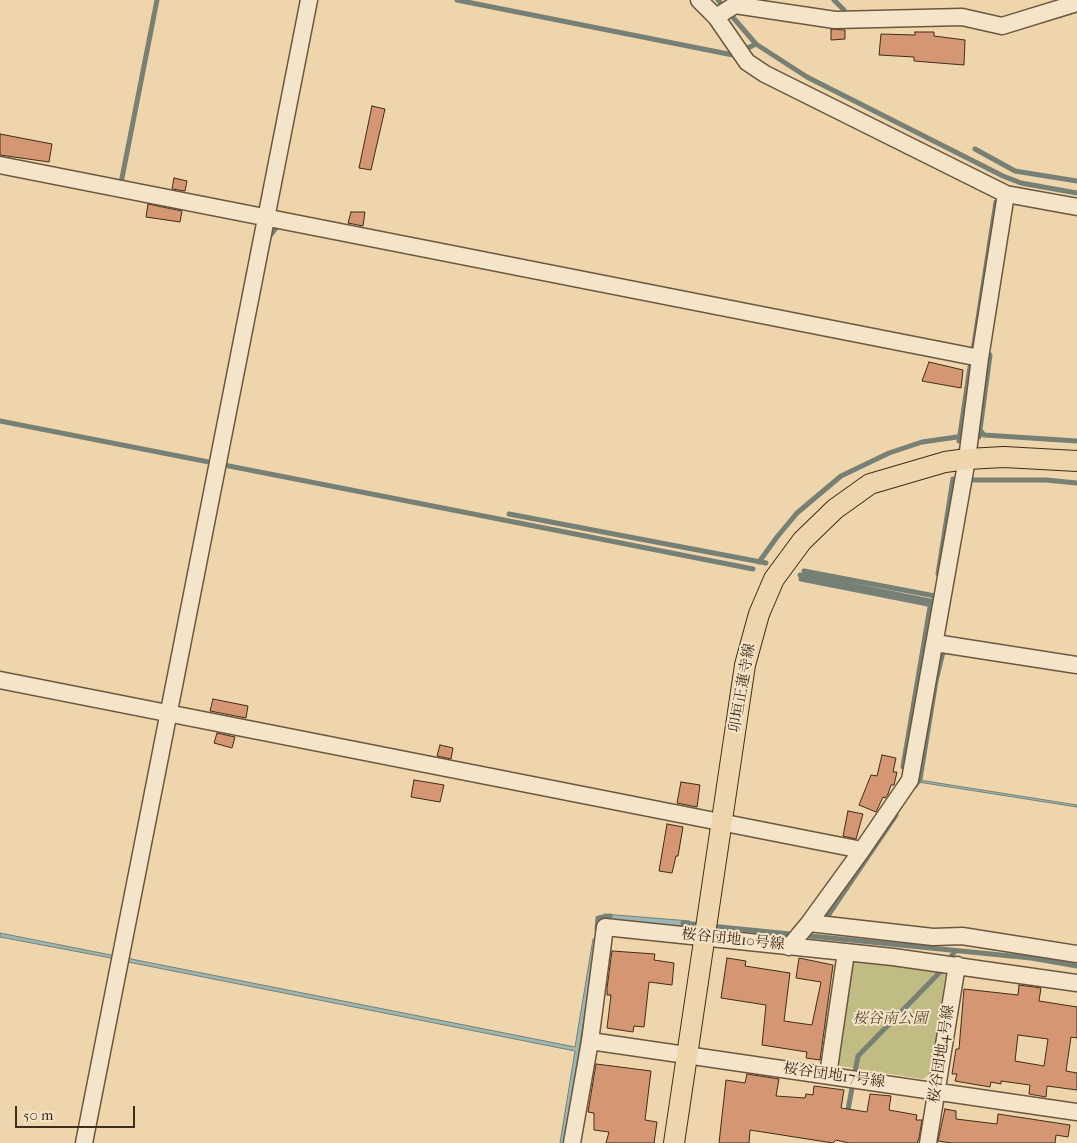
<!DOCTYPE html>
<html>
<head>
<meta charset="utf-8">
<style>
	body { margin:0 }
	#map { position:relative; width:1077px; height:1143px; overflow:hidden; background:#eed5ac; font-family:"IM FELL French Canon",serif }
	canvas { display:block }
	.scale { position:absolute; left:15px; top:1106px; width:120px; height:22px; box-sizing:border-box; border:2px solid #402d19; border-top:0; padding-left:6px; font-size:15px; line-height:18px; white-space:nowrap; color:#402d19; -webkit-text-stroke:4px #f4e4c9; paint-order:stroke }
</style>
</head>
<body>
<div id="map">
<canvas width="1077" height="1143"></canvas>
<div class="scale">50 m</div>
</div>
<script>
const ctx = document.querySelector('canvas').getContext('2d');
ctx.lineJoin = 'round';
function fill(path, color) {
  ctx.fillStyle = color;
  ctx.fill(path, 'evenodd');
}
function toPath(rows) {
  const path = new Path2D();
  for (const r of rows) {
    path.moveTo(r[0], r[1]);
    for (let i = 2; i < r.length; i += 2) path.lineTo(r[i], r[i + 1]);
  }
  return path;
}
function trace(path, color, width, dash) {
  ctx.strokeStyle = color;
  ctx.lineWidth = width;
  ctx.lineCap = dash ? 'butt' : 'round';
  ctx.setLineDash(dash || []);
  ctx.stroke(path);
}
function drawText(font, color, halo, rows, align = 'center') {
  ctx.font = font + ' "IM FELL French Canon","Noto Serif JP",serif';
  ctx.lineWidth = 4;
  ctx.setLineDash([]);
  ctx.textBaseline = 'middle';
  ctx.strokeStyle = halo;
  ctx.fillStyle = color;
  for (const [text, x, y, turn = 0] of rows) {
    ctx.save();
    ctx.translate(x, y);
    ctx.rotate((+turn || 0) * Math.PI / 180);
    ctx.textAlign = isNaN(turn) ? turn : align;
    if (halo) ctx.strokeText(text, 0, 0);
    ctx.fillText(text, 0, 0);
    ctx.restore();
  }
}
fill(toPath([
	[851,960,946,971,931,1073,923,1079,834,1065]
]), '#c1bb84');
const water = toPath([
	[919,780,1077,805,1077,807,918,782,919,780],
	[604,914,690,921,689,927,604,920,604,914],
	[0,933,575,1047,593,939,597,939,564,1143,560,1143,575,1051,128,962,124,963,111,958,0,937,0,933]
]);
fill(water, '#9cb7b3');
trace(water, '#778075', 1);
trace(toPath([
	[457,0,733,55,756,44],
	[718,0,756,44,807,77,1003,176,1021,183,1077,193],
	[834,0,844,10],
	[975,149,1015,171,1077,181],
	[121,183,157,0],
	[269,237,276,228],
	[970,351,973,351,996,202],
	[0,421,753,569],
	[980,430,984,435,1077,441],
	[979,437,990,355],
	[959,441,970,367],
	[974,480,1046,480,1077,483],
	[509,514,766,563],
	[759,562,777,537,797,513,841,476,889,453,922,442,957,437],
	[804,571,935,596],
	[938,574,953,479],
	[800,575,935,602],
	[801,579,928,604],
	[903,767,930,607,935,598],
	[914,787,920,779,936,681,943,652,948,652],
	[827,917,896,815],
	[683,923,702,925],
	[710,926,1031,958,1077,966],
	[597,930,598,918,610,916],
	[847,1115,858,1056,941,971,955,951]
]), '#778075', 5);
const building = toPath([
	[831,29,845,30,845,39,831,40,831,29],
	[915,32,934,32,934,36,965,40,964,65,914,61,914,57,879,55,881,34,915,35,915,32],
	[372,106,385,109,371,170,359,168,372,106],
	[0,134,52,144,49,162,0,155,0,134],
	[174,178,187,181,185,191,172,189,174,178],
	[148,204,182,211,180,222,146,217,148,204],
	[351,212,365,212,363,226,348,223,351,212],
	[929,362,963,370,961,388,922,381,929,362],
	[213,699,248,706,246,718,210,711,213,699],
	[217,733,235,737,232,748,214,743,217,733],
	[440,745,453,748,451,759,437,756,440,745],
	[882,755,896,758,893,772,897,772,894,785,891,785,888,794,885,798,883,797,876,812,859,805,871,775,877,776,882,755],
	[414,780,444,785,440,802,411,797,414,780],
	[681,782,700,785,697,807,677,803,681,782],
	[848,811,863,814,856,839,843,836,848,811],
	[667,824,683,827,678,856,676,856,672,873,659,871,667,824],
	[612,951,655,954,654,960,674,963,672,985,649,982,644,1027,634,1026,633,1032,607,1028,611,995,607,995,607,988,612,951],
	[727,958,746,961,745,966,790,973,784,1021,812,1025,821,982,796,978,799,958,833,965,820,1060,806,1058,807,1052,762,1045,766,1005,721,998,727,958],
	[1019,985,1041,988,1039,1001,1077,1007,1077,1038,1071,1037,1066,1071,1077,1073,1077,1090,1047,1086,1046,1097,1029,1094,1030,1085,1001,1081,1001,1084,991,1082,990,1087,955,1081,957,1074,952,1074,956,1049,959,1049,964,989,1018,995,1019,985],
	[1018,1035,1048,1039,1044,1066,1015,1061,1018,1035],
	[596,1064,651,1071,645,1120,657,1122,654,1143,606,1143,609,1132,594,1130,594,1113,588,1112,596,1064],
	[747,1074,779,1079,776,1096,805,1098,806,1094,813,1095,814,1086,844,1090,841,1108,867,1112,870,1094,891,1096,889,1110,917,1115,916,1120,922,1120,919,1138,917,1143,849,1143,836,1140,833,1143,750,1130,749,1143,719,1143,726,1080,745,1083,747,1074],
	[945,1109,956,1111,956,1119,997,1124,998,1114,1070,1125,1068,1137,1056,1135,1055,1143,952,1143,938,1141,945,1109]
]);
fill(building, '#d59673');
trace(building, '#402d19', 1);
const minor = toPath([
	[699,0,716,17,747,62,765,74,1006,194,1077,207],
	[716,17,735,5,835,20,962,17,1002,26,1077,3],
	[0,165,980,358],
	[935,643,1077,665],
	[0,680,862,850],
	[809,923,933,937,962,936,1077,954],
	[789,947,809,923,862,850,910,780,967,459,980,358,1006,194],
	[590,1041,1077,1112],
	[828,1075,846,952],
	[84,1143,309,0],
	[572,1143,590,1041,605,927,893,957,1077,983],
	[928,1143,957,965]
]);
const major = toPath([
	[674,1143,745,665,759,614,774,579,802,541,835,509,870,484,945,462,967,459,1004,457,1077,461]
]);
trace(minor, '#6c573e', 19);
trace(major, '#402d19', 22);
trace(minor, '#f4e4c9', 16);
trace(major, '#eed5ac', 20);
drawText('15px', '#402d19', '#f4e4c9', [
	["卯垣正蓮寺線",743,688,-80],
	["桜谷団地10号線",733,940,6],
	["桜谷団地4号線",942,1054,-81],
	["桜谷団地17号線",834,1076,8]
]);
drawText('italic 15px', '#5a492e', '#f4e4c9', [
	["桜谷南公園",890,1019]
]);
</script>
</body>
</html>
